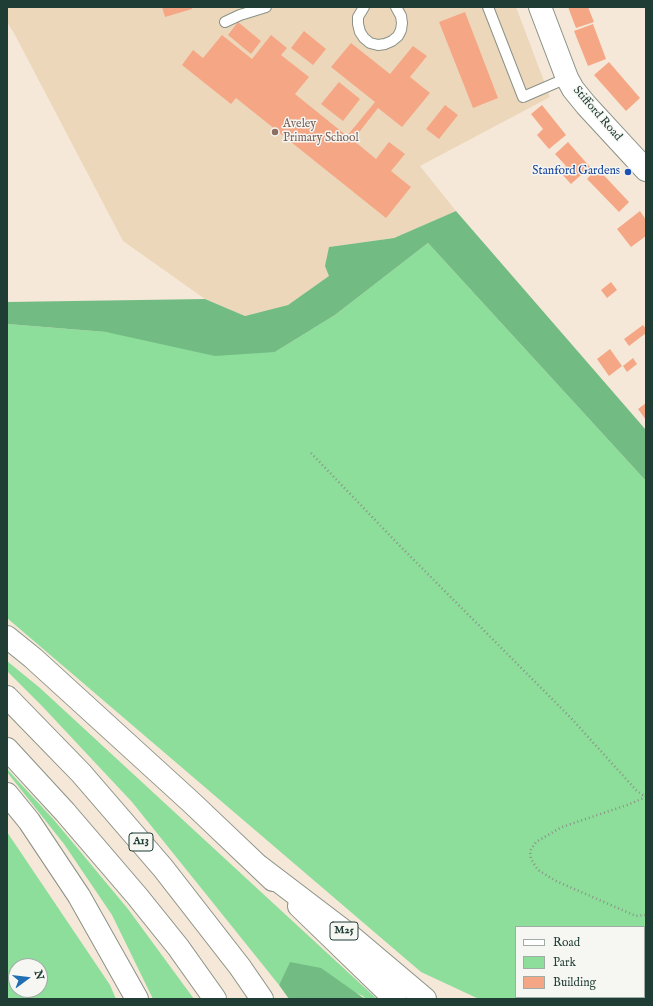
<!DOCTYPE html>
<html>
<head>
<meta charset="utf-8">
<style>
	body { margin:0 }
	#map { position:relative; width:653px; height:1006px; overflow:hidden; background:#f5e8d8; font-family:"IM FELL English",serif }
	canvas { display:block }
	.frame { position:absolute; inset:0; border:8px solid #1f3d34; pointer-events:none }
	.legend { position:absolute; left:515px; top:926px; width:130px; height:72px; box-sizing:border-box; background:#f6f6f2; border:1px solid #a0aca6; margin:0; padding:5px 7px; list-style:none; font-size:12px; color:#1f3d34 }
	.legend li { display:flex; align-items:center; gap:8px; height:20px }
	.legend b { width:20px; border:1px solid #a0aca6 }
	.north { position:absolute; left:8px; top:958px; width:40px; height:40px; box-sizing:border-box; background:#f6f6f2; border:1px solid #a0aca6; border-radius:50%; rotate:75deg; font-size:11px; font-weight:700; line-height:16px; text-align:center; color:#1f3d34 }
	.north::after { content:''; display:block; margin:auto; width:14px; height:18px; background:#1f6fb2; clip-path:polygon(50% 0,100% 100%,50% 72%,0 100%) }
</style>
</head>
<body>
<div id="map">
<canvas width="653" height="1006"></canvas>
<div class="frame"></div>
<ul class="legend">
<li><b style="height:5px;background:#fff"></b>Road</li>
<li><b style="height:11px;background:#8ddd9b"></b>Park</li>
<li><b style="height:11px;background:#f5a785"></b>Building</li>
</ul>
<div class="north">N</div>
</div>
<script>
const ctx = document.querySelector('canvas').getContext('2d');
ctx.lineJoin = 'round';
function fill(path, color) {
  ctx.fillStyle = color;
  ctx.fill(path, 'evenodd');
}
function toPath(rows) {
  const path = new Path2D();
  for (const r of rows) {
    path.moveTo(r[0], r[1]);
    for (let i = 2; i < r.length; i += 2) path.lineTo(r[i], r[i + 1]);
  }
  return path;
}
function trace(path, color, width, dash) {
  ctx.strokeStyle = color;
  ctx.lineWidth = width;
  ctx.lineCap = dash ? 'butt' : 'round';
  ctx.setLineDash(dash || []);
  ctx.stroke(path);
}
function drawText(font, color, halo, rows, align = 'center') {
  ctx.font = font + ' "IM FELL English",serif';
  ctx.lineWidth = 3;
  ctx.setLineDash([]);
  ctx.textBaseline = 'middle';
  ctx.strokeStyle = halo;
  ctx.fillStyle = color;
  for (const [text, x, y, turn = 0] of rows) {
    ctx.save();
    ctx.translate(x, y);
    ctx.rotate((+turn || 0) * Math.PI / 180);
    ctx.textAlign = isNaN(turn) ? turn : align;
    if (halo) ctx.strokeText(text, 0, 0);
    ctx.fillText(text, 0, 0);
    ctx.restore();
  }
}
fill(toPath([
	[7,7,516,7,550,97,420,166,456,211,394,238,329,247,330,276,288,305,245,316,205,299,123,241,15,35,7,22]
]), '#edd7bb');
fill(toPath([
	[428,243,646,481,646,999,479,999,421,972,7,618,7,324,106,332,275,352,335,315],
	[516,927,644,927,644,997,516,997],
	[7,661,40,688,377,999,365,999,363,996,290,963,279,985,132,802,42,706,7,671],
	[7,769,54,820,128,909,194,999,153,999,112,915,64,844,7,772],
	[7,832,110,985,116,999,7,999],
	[16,966,40,966,40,990,16,990]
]), '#8ddd9b');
fill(toPath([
	[456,211,646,430,646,481,428,243,335,315,275,352,215,356,106,332,7,324,7,302,205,299,245,316,288,305,329,276,325,266,329,247,394,238],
	[290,962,321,968,365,999,289,999,279,985]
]), '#72bc83');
fill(toPath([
	[162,7,192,7,192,9,165,17],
	[568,7,588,7,594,22,576,28],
	[465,12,498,98,473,108,439,22],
	[238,22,261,41,251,54,228,35],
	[593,24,606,59,588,66,574,31],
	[304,31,326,49,313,65,291,48],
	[222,35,252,59,271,35,287,48,281,55,309,77,295,94,347,136,375,102,331,67,351,43,390,74,413,46,427,56,410,77,430,93,402,127,378,108,353,140,376,159,389,142,405,154,391,171,411,187,386,218,236,98,231,104,182,65,193,50,203,58],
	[609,62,640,98,626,111,594,75],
	[339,82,360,99,343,121,321,104],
	[445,105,458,115,439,139,426,129],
	[542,105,566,135,549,149,537,135,543,129,531,114],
	[568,142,590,167,571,184,560,172,566,166,555,154],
	[597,168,629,202,619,212,587,179],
	[640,211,646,220,646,236,631,247,617,229],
	[611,282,617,290,607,298,601,290],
	[643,325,646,329,646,333,629,346,624,339],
	[610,349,622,366,609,376,597,359],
	[633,358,637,364,627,372,623,366],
	[646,403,646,420,638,409]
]), '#f5a785');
const service = toPath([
	[364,7,358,17,358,24,360,32,364,38,370,43,378,45,385,44,392,41,398,36,401,30,402,23,401,16,396,7],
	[488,7,523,97,567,78],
	[225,22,240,15,266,7]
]);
const tertiary = toPath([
	[540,7,567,78,573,89,586,105,646,170]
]);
const trunk = toPath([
	[7,637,33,658,191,802,273,880],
	[7,697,81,773,163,868,240,967,262,999],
	[7,749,65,812,137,896,178,947,215,999],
	[7,794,29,821,79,896,137,999],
	[299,906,395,999]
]);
const motorway = toPath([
	[260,867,348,934,425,999]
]);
trace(service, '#8a9286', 12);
trace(tertiary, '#8a9286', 24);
trace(trunk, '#8a9286', 24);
trace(motorway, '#8a9286', 24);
trace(toPath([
	[311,453,399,545,571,718,636,790,643,795,646,795],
	[646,797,627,805,562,827,536,842,530,851,531,859,538,870,556,881,636,916,646,915]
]), '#8a9286', 2.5, [1, 3]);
trace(service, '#fff', 10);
trace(tertiary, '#fff', 22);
trace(trunk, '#fff', 22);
trace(motorway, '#fff', 22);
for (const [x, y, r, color] of [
	[275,132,4,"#8d6e63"],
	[628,172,4,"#1a4fb4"]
]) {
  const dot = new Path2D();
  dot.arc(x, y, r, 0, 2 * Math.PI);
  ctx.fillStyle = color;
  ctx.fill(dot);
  trace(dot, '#f6f6f2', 1.5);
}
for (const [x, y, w] of [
	[141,842,24],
	[344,931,28]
]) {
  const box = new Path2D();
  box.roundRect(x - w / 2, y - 9, w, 18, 3);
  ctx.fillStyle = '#f6f6f2';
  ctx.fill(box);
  trace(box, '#1f3d34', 1);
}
drawText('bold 11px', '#1f3d34', null, [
	["A13",141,842],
	["M25",344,931]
]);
drawText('12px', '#1f3d34', '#f6f6f2', [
	["Stifford Road",597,114,49]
]);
drawText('12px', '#785e54', '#f6f6f2', [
	["Aveley",283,125],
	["Primary School",283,139]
], 'left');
drawText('12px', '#164399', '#f6f6f2', [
	["Stanford Gardens",620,172]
], 'right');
</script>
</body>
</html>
